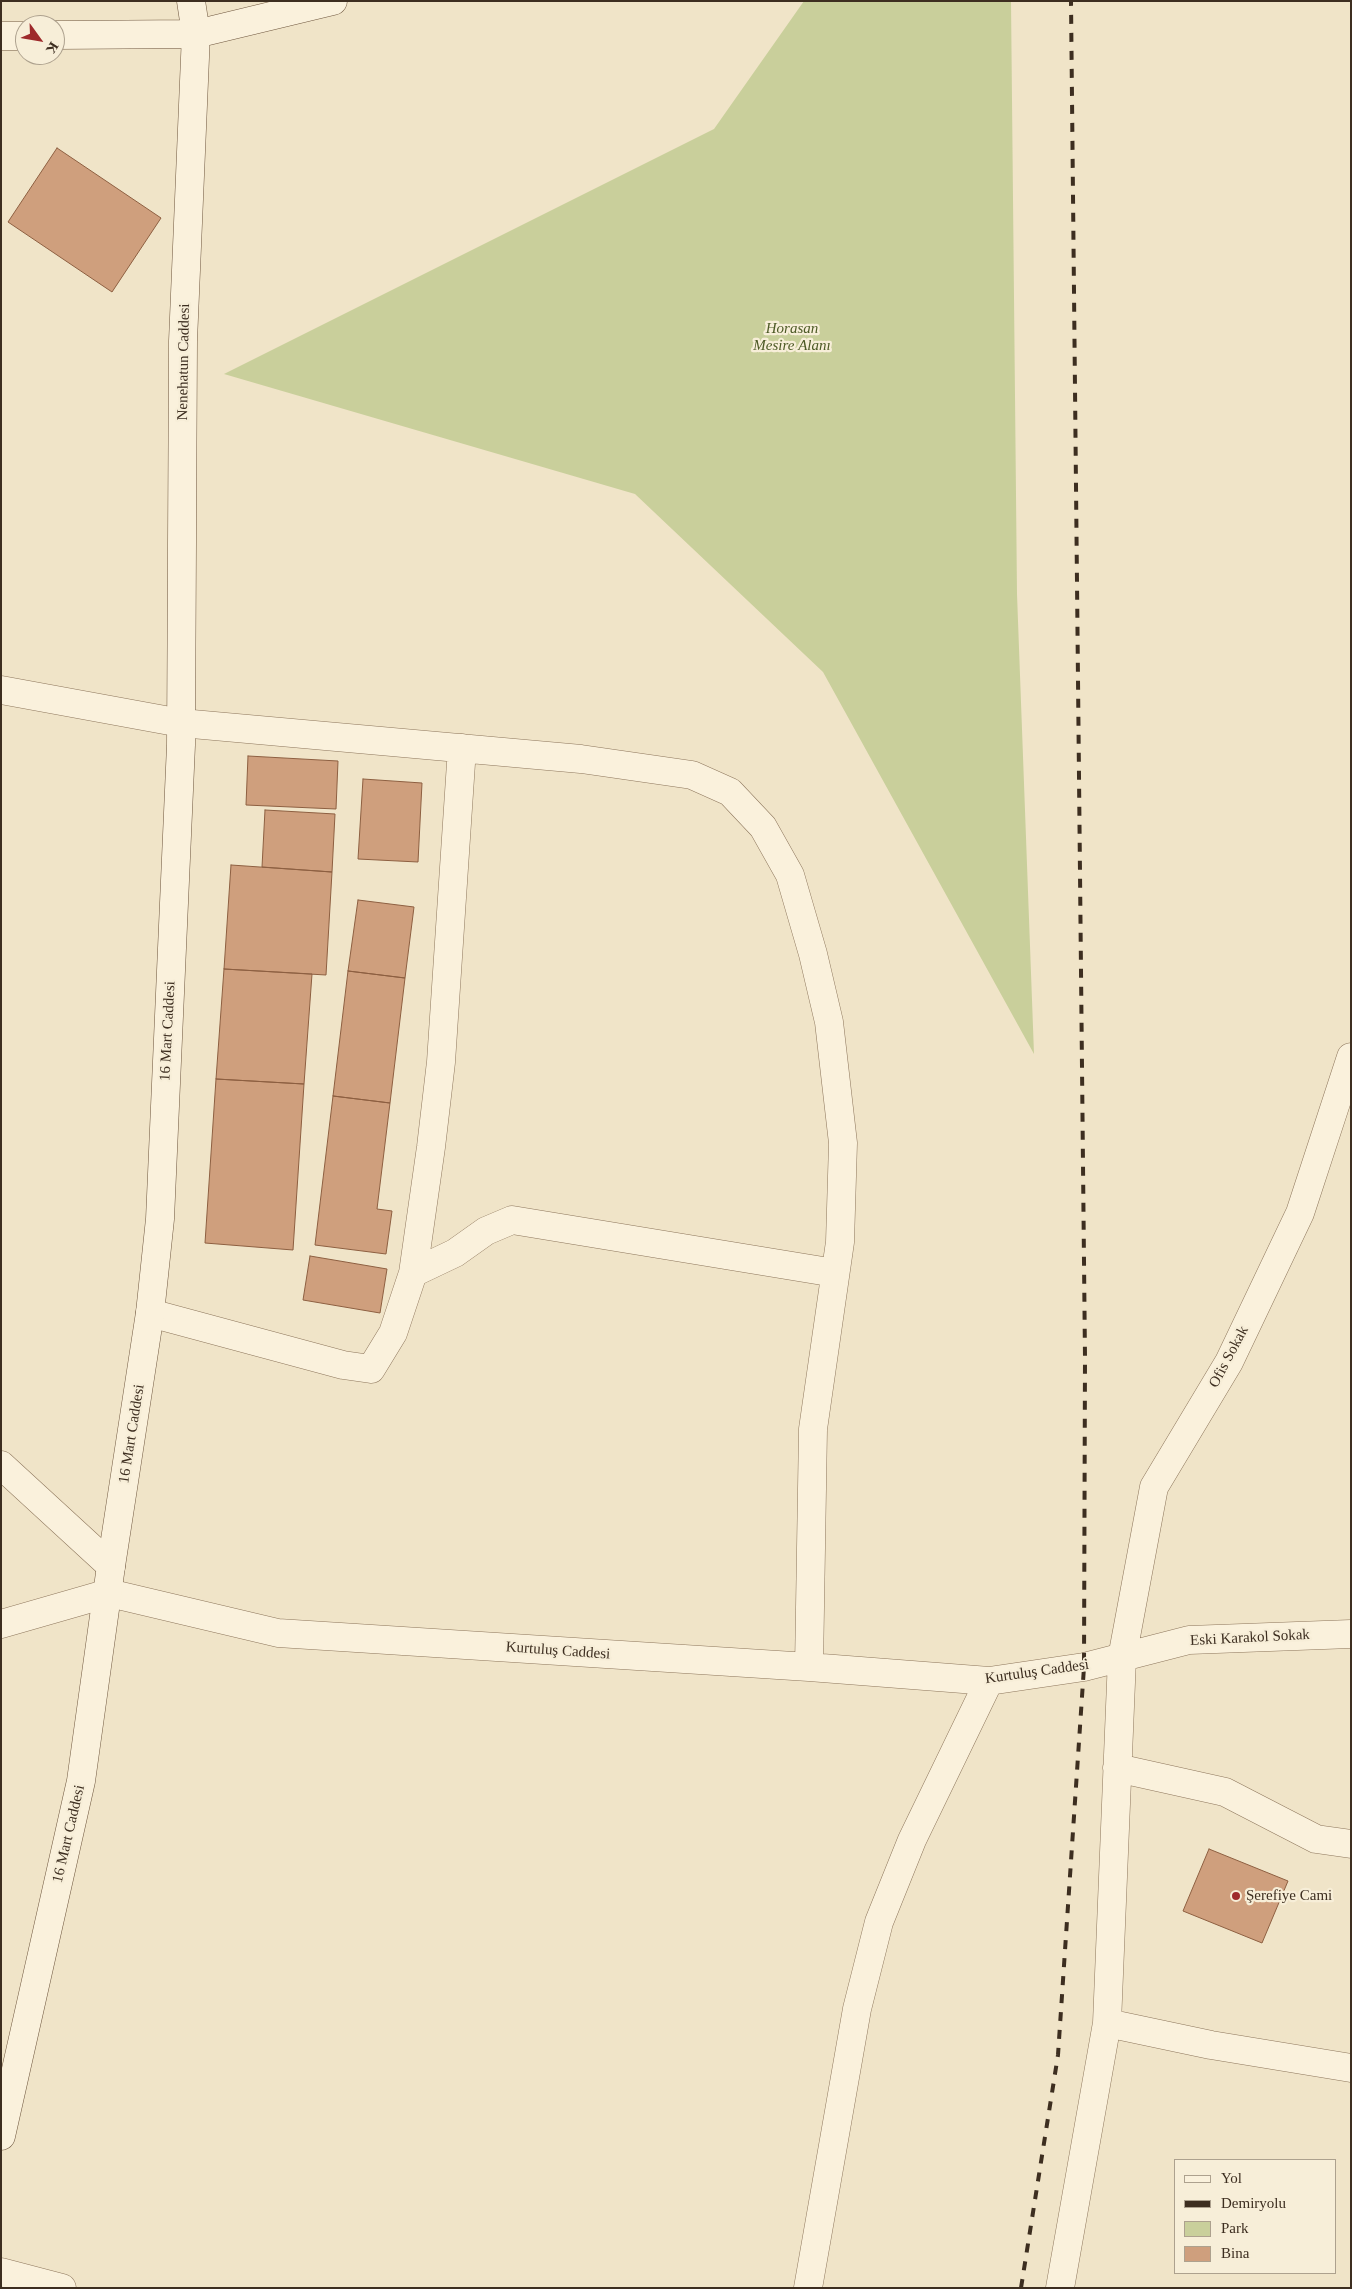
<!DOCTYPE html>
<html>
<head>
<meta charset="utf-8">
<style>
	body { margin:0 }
	#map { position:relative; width:1352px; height:2289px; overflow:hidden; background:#f0e4c8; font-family:"Times New Roman",serif }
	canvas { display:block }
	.frame { position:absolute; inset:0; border:2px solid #3d2e20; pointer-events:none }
	.legend { position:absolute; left:1174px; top:2159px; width:162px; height:115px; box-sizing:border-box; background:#f7eed8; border:1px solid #ada18e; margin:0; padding:6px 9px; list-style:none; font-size:15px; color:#3d2e20 }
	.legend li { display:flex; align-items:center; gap:10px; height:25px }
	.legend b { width:25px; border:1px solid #ada18e }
	.north { position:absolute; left:15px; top:15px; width:50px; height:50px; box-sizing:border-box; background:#f7eed8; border:1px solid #ada18e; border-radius:50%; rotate:122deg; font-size:14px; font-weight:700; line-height:20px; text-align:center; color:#3d2e20 }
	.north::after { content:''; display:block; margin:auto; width:18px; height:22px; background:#9e2a2b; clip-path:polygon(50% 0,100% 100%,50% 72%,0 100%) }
</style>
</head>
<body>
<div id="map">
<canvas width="1352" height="2289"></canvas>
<div class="frame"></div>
<ul class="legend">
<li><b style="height:6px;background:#faf1dc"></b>Yol</li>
<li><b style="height:6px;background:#3d2e20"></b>Demiryolu</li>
<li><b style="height:14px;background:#c9cf9b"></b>Park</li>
<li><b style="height:14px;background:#cf9f7d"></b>Bina</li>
</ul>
<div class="north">K</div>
</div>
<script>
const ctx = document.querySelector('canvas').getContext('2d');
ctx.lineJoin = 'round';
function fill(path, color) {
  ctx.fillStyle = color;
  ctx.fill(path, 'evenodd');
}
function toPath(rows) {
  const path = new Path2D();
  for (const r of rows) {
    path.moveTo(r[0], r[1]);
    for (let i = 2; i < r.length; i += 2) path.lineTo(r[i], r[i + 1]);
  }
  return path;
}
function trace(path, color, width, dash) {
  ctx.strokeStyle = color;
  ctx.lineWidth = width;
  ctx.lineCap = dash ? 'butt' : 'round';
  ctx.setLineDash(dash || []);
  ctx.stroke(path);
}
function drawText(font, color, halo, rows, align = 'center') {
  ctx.font = font + ' "Times New Roman",serif';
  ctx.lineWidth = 4.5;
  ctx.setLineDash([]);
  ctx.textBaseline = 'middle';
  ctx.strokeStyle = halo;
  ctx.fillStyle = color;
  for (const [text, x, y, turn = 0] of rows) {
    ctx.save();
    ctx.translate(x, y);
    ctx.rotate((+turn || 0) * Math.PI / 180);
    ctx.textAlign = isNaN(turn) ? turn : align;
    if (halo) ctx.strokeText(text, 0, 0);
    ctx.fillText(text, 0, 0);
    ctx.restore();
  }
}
fill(toPath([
	[804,1,1011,1,1017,594,1034,1054,823,672,635,494,224,374,714,129]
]), '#c9cf9b');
const building = toPath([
	[57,148,161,218,112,292,8,222,57,148],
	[248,756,338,761,336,809,246,805,248,756],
	[363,779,422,783,418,862,358,859,363,779],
	[265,810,335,814,332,872,262,867,265,810],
	[231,865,332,872,326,975,224,969,231,865],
	[358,900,414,907,405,978,348,971,358,900],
	[224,969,312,974,304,1084,216,1079,224,969],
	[348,971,405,978,390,1103,333,1096,348,971],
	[216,1079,304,1084,293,1250,205,1243,216,1079],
	[333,1096,390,1103,377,1209,392,1211,386,1254,315,1245,333,1096],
	[310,1256,387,1269,380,1313,303,1300,310,1256],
	[1209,1849,1288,1881,1262,1943,1183,1911,1209,1849]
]);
fill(building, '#cf9f7d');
trace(building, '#8d5f41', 1);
const street = toPath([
	[1,690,181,723,581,759,692,775,730,792,763,827,790,875,813,954,829,1022,843,1143,840,1242,813,1429,809,1667],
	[413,1273,455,1253,486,1231,512,1220,835,1273],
	[150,1313,343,1365,371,1369,393,1333,413,1273,431,1147,441,1062,462,748],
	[1,1465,111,1566],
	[1,1624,109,1593,278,1633,809,1667,989,1681,1084,1667,1189,1640,1351,1634],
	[1117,1768,1225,1792,1316,1839,1351,1844],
	[1107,2023,1211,2045,1351,2068],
	[1,2272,62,2288],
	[808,2288,857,2009,879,1922,912,1840,989,1681],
	[1060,2288,1107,2023,1122,1658,1154,1487,1229,1362,1300,1213,1351,1057]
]);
const secondary = toPath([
	[55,35,196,34,333,1],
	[1,36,25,36],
	[1,2136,81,1781,111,1566,150,1313,160,1219,181,745,183,341,196,34,191,1]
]);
trace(street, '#8d765c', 29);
trace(secondary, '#6f573f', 29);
trace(street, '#faf1dc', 28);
trace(secondary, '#faf1dc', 28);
trace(toPath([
	[1021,2288,1058,2055,1084,1667,1085,1358,1071,1]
]), '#3d2e20', 4, [9, 9]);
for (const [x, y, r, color] of [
	[1236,1896,5,"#9e2a2b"]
]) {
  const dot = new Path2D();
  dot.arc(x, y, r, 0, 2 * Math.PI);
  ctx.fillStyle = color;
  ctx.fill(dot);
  trace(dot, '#f7eed8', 2);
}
drawText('italic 15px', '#4d5a26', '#f7eed8', [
	["Horasan",792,329],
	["Mesire Alanı",792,346]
]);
drawText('15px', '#3d2e20', '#f7eed8', [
	["Nenehatun Caddesi",184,362,-89],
	["16 Mart Caddesi",168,1031,-87],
	["Ofis Sokak",1229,1357,-62],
	["16 Mart Caddesi",132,1434,-81],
	["Eski Karakol Sokak",1250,1638,-3],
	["Kurtuluş Caddesi",558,1651,4],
	["Kurtuluş Caddesi",1037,1672,-8],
	["16 Mart Caddesi",69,1834,-77]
]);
drawText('15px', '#3d2e20', '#f7eed8', [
	["Şerefiye Cami",1246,1896]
], 'left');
</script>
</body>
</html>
